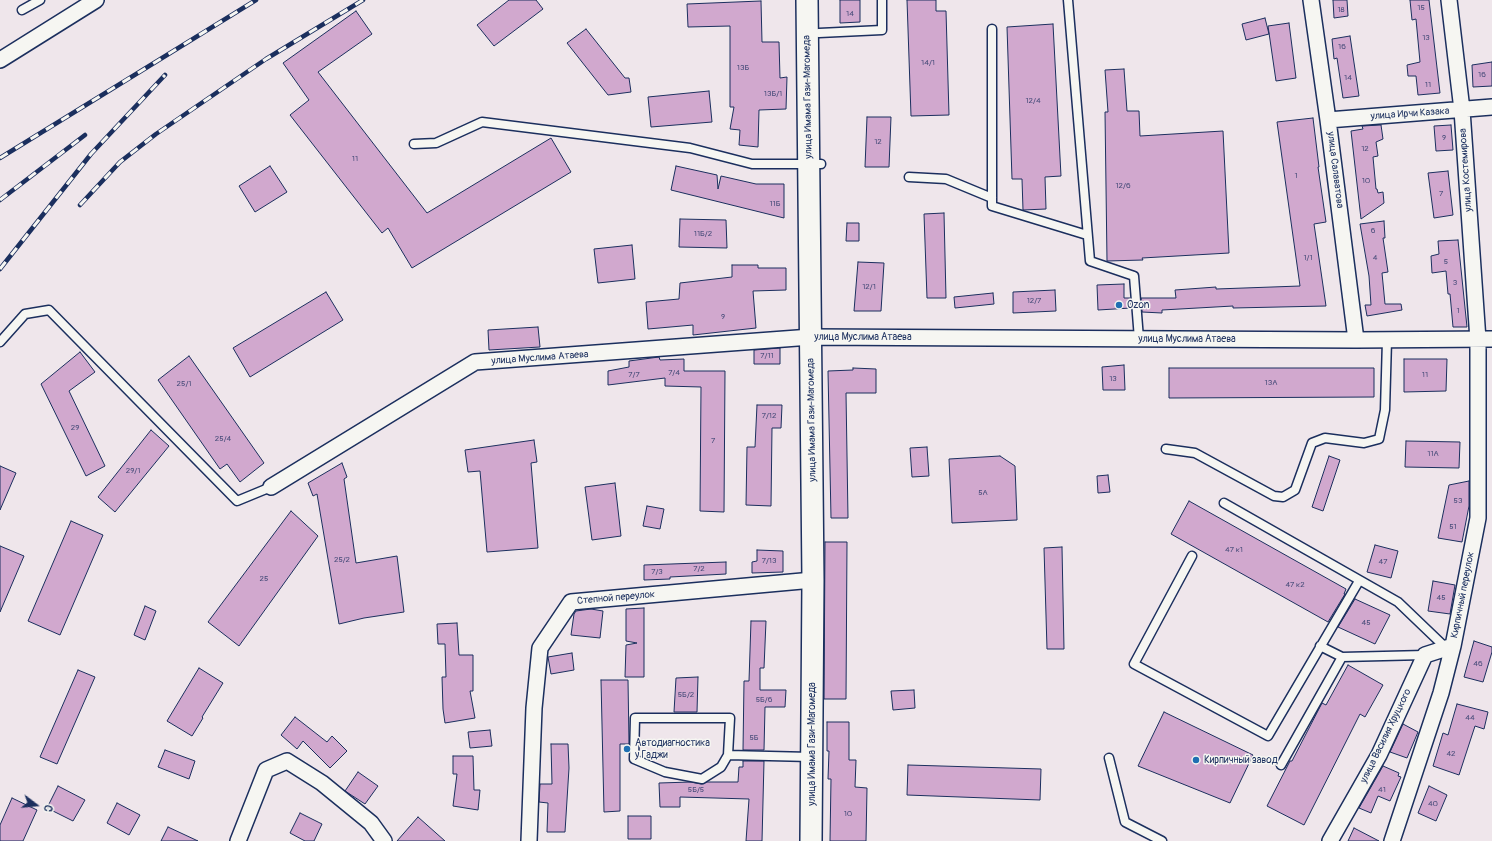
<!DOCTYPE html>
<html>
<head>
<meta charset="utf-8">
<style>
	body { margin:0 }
	#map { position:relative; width:1492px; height:841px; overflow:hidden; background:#efe6eb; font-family:Pangolin,sans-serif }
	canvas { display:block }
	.north { position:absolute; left:16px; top:785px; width:40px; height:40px; -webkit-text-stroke:3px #f6f6f2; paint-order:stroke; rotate:106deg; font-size:11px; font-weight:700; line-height:16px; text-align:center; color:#1b2f5e }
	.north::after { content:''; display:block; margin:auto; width:14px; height:18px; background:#1b2f5e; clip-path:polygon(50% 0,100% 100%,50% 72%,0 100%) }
</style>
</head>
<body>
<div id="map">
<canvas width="1492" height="841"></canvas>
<div class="north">С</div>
</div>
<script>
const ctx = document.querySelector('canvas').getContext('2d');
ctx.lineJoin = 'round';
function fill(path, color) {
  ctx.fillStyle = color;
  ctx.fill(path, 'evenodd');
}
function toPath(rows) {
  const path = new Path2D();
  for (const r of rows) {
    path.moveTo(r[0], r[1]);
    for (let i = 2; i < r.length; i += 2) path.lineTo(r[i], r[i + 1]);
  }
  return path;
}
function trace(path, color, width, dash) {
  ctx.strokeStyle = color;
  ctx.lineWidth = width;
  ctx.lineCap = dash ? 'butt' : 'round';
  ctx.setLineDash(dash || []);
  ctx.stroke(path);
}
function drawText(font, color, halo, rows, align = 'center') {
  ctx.font = font + ' Pangolin,sans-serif';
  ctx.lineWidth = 3;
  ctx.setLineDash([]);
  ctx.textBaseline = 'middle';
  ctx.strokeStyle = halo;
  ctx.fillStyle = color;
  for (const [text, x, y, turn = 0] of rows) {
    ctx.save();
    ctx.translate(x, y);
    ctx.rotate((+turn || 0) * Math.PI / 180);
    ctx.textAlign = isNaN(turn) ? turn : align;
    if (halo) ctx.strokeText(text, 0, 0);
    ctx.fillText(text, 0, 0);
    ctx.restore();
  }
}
const building = toPath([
	[509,0,536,0,543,9,494,46,477,25,509,0],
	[840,0,860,0,860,22,840,23,840,0],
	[907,0,936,0,936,11,946,11,949,115,911,116,907,0],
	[1333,0,1347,0,1348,16,1334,18,1333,0],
	[1410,0,1429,0,1440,93,1418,95,1416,76,1408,76,1407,65,1420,62,1416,19,1412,20,1410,0],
	[761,1,762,42,779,42,780,78,787,77,786,109,759,110,758,147,739,145,740,130,730,129,734,107,730,107,730,26,688,27,687,4,761,1],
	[356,11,372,34,318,72,427,213,551,138,571,172,412,268,388,228,382,233,290,115,309,100,283,63,356,11],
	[1265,18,1269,34,1246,40,1242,24,1265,18],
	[1289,23,1296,78,1276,81,1268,26,1289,23],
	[1053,24,1061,176,1045,177,1046,209,1023,210,1022,179,1012,179,1007,27,1053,24],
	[586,29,625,78,629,78,631,92,608,95,567,43,586,29],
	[1350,36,1359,96,1343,98,1337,58,1334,59,1332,39,1350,36],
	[1492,62,1492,86,1473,87,1472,65,1492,62],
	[1124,69,1127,111,1139,111,1140,136,1223,131,1229,253,1142,258,1143,260,1107,261,1105,112,1108,112,1105,70,1124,69],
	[709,91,712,122,651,127,648,97,709,91],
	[867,117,891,117,889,167,865,167,867,117],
	[1313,118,1319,167,1318,167,1326,222,1314,224,1326,306,1233,308,1233,306,1162,310,1162,313,1142,312,1141,298,1176,298,1175,290,1216,287,1216,289,1300,286,1277,122,1313,118],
	[1381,125,1383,139,1376,142,1378,156,1373,157,1376,189,1377,189,1378,193,1383,192,1384,203,1361,219,1351,131,1363,129,1362,126,1381,125],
	[1451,125,1453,150,1436,151,1434,126,1451,125],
	[270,166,287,192,255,212,239,186,270,166],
	[676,166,717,175,718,189,721,176,756,184,784,184,784,218,671,190,676,166],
	[1448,171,1453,215,1434,218,1428,173,1448,171],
	[944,213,946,298,927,298,924,214,944,213],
	[680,219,726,220,727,248,679,247,680,219],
	[1384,221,1385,238,1383,238,1388,272,1382,273,1385,304,1401,304,1402,310,1367,316,1365,305,1371,305,1369,276,1360,224,1384,221],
	[847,223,859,223,859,241,846,241,847,223],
	[1458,240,1467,327,1453,327,1450,294,1448,294,1446,271,1432,273,1431,256,1439,254,1438,241,1458,240],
	[632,245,635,279,598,283,594,249,632,245],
	[858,262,884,263,881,311,854,311,858,262],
	[732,265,758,265,758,268,786,268,786,290,753,291,756,328,693,335,693,325,648,329,646,302,679,299,680,283,732,277,732,265],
	[1124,284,1124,298,1130,298,1131,308,1098,310,1097,285,1124,284],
	[1055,290,1056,311,1013,313,1013,292,1055,290],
	[326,292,343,320,250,377,233,348,326,292],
	[993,293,994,304,955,308,954,297,993,293],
	[538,327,540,347,489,350,488,330,538,327],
	[780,348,780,364,754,364,754,350,780,348],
	[80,352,95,372,69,391,105,466,86,476,41,384,80,352],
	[189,356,264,463,240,482,227,464,220,469,158,380,189,356],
	[659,357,660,360,684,359,684,371,725,371,724,512,700,511,701,387,665,386,665,378,608,385,608,371,629,367,629,361,659,357],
	[1404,359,1447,359,1446,391,1404,392,1404,359],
	[1124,365,1125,390,1103,390,1102,367,1124,365],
	[853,368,876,369,876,393,846,393,848,518,831,518,828,371,853,370,853,368],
	[1169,368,1374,368,1374,397,1169,398,1169,368],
	[757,405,782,405,781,428,772,428,771,506,746,505,747,447,755,447,757,405],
	[151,430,169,446,115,512,98,497,151,430],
	[534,440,537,462,531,463,538,548,487,552,480,471,468,472,465,450,534,440],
	[1406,441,1460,442,1459,468,1405,467,1406,441],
	[927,447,929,476,912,477,910,448,927,447],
	[1000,456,1015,466,1017,520,952,523,949,459,1000,456],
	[1329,456,1340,460,1323,511,1312,507,1329,456],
	[342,463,347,477,344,479,356,563,397,556,404,612,364,618,339,624,317,494,313,496,308,483,342,463],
	[0,466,16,473,0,510,0,466],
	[1108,475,1110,492,1098,493,1097,476,1108,475],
	[1469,481,1469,506,1462,542,1438,538,1449,485,1469,481],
	[615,483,621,536,592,540,585,487,615,483],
	[1189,501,1346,589,1344,594,1345,594,1328,622,1171,534,1189,501],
	[647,506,664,509,660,529,643,526,647,506],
	[291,511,318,536,239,646,208,622,291,511],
	[71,521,103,535,60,635,28,621,71,521],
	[825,542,847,542,846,699,824,699,825,542],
	[1375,545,1398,551,1391,578,1367,572,1375,545],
	[0,546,24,556,0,612,0,546],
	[1062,547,1064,649,1047,649,1044,548,1062,547],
	[757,550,783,551,783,572,752,573,752,562,757,561,757,550],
	[726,562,726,574,670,577,670,579,644,580,644,565,726,562],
	[1433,581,1455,585,1450,614,1428,611,1433,581],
	[1355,599,1390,615,1375,644,1338,627,1355,599],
	[145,606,156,611,145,640,134,635,145,606],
	[644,608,644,677,625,677,626,645,637,643,626,641,626,609,644,608],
	[591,609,603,611,600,638,571,635,574,614,576,611,591,609],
	[751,621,766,621,764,668,760,668,760,690,786,690,785,707,765,707,764,750,743,750,744,681,749,681,751,621],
	[457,623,459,655,473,655,473,691,470,691,475,718,445,723,443,709,442,677,446,677,445,644,438,644,437,624,457,623],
	[1474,641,1492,647,1492,652,1483,682,1464,677,1474,641],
	[572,653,574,670,551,674,548,657,572,653],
	[1348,665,1383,685,1365,717,1360,714,1304,825,1267,806,1290,761,1292,761,1322,703,1326,705,1348,665],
	[199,668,223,683,202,717,203,718,192,736,167,721,199,668],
	[78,670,95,677,57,764,40,757,78,670],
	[698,677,697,712,674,712,676,678,698,677],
	[601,680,628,680,629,744,620,744,620,811,604,812,601,680],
	[914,690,915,708,893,710,891,691,914,690],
	[1457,704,1488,712,1484,729,1475,726,1459,775,1433,766,1443,733,1448,735,1457,704],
	[1164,712,1253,755,1230,803,1138,766,1164,712],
	[295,717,327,742,332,736,347,751,330,768,303,741,297,749,281,735,295,717],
	[827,722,849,722,849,760,856,760,855,787,867,788,866,841,830,841,831,779,828,779,829,751,827,751,827,722],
	[1403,724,1418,732,1407,758,1390,752,1403,724],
	[490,730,492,746,470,748,468,732,490,730],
	[551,744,568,744,569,768,565,832,547,832,548,803,539,802,540,784,552,784,551,744],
	[165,750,195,761,189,779,158,767,165,750],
	[453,756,473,756,474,790,480,790,478,810,453,806,457,774,453,774,453,756],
	[743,761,764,761,762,841,746,841,749,799,680,797,680,807,660,807,659,783,691,782,702,784,707,782,738,782,739,767,743,767,743,761],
	[908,765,1041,769,1040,800,907,795,908,765],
	[1383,766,1399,773,1398,776,1401,777,1390,801,1378,796,1371,813,1359,808,1383,766],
	[358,772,378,786,365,804,345,791,358,772],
	[58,786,85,800,73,821,47,808,58,786],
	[1429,786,1447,795,1436,821,1418,813,1429,786],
	[12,798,37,810,23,841,0,841,0,825,12,798],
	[117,803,140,815,129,835,107,823,117,803],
	[300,813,322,824,314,841,305,841,290,833,300,813],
	[628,816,651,816,651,839,628,839,628,816],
	[418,817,445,841,397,841,418,817],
	[168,827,198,841,161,841,168,827],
	[1354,828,1379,841,1348,841,1354,828]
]);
fill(building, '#d1a8ce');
trace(building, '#1b2f5e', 1);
const service = toPath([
	[1068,0,1090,261,1134,276,1139,339],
	[22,10,40,0],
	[992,29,992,206,1087,235],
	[819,33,882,30,882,0],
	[414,144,436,143,482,122,690,148,752,164,821,164],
	[909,177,946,179,992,198],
	[0,342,25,314,49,310,237,501,271,487],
	[1166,449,1195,453,1274,496,1283,497,1295,490,1312,443,1325,438,1364,443,1379,439,1385,410,1387,340],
	[1224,503,1398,602,1446,648],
	[1192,556,1134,664,1268,736,1359,581],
	[1320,646,1342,657],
	[728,755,721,767,702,779,665,772,634,759,635,718,730,718,728,755,811,757],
	[1109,758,1125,822,1162,841],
	[1281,765,1342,657,1425,655]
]);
const minor = toPath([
	[1311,0,1328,120,1356,340],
	[0,60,96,0],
	[1328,120,1492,107],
	[271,487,475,362,811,337,1356,340,1492,339],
	[238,841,266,770,287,761,322,783,371,823,384,841],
	[529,841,534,708,540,648,571,602,813,580],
	[1330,841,1379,755,1425,655,1453,646],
	[1392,841,1441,693,1453,646,1478,518,1478,340,1462,110,1449,0]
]);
const secondary = toPath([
	[807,0,813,580,811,841]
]);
trace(service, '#1b2f5e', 11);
trace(minor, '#1b2f5e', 18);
trace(secondary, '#1b2f5e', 24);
trace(service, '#f6f6f2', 8);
trace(minor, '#f6f6f2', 15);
trace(secondary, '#f6f6f2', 21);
const rail = toPath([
	[0,158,256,0],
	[0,200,85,135],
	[80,205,120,162,156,134,266,59,363,0],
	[0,269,91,154,165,75]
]);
trace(rail, '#1b2f5e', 4.5);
trace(rail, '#f6f6f2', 3, [9]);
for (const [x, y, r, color] of [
	[1119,305,4,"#1f6fb2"],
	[627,749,4,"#1f6fb2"],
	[1196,760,4,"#1f6fb2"]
]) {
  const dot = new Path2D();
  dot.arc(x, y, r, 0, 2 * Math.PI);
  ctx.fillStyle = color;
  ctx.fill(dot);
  trace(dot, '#f6f6f2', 1.5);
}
drawText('8px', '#484d7a', null, [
	["15",1421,8],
	["18",1341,10],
	["14",850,14],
	["13",1426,38],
	["16",1342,47],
	["14/1",928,63],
	["13Б",743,68],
	["16",1482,75],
	["14",1348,78],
	["11",1428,85],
	["13Б/1",773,94],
	["12/4",1033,101],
	["9",1444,138],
	["12",878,142],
	["12",1365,149],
	["11",355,159],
	["1",1296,176],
	["10",1366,181],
	["12/6",1123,186],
	["7",1441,194],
	["11Б",775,204],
	["6",1373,231],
	["11Б/2",703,234],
	["1/1",1308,258],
	["4",1375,258],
	["5",1446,262],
	["3",1455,283],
	["12/1",869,287],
	["12/7",1034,301],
	["1",1458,311],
	["9",723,317],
	["7/11",767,356],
	["7/4",674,373],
	["7/7",634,375],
	["11",1425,375],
	["13",1113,379],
	["13А",1271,383],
	["25/1",184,384],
	["7/12",769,416],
	["29",75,428],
	["25/4",223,439],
	["7",713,441],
	["11А",1433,454],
	["29/1",133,471],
	["5А",983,493],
	["53",1458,501],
	["51",1453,527],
	["47 к1",1234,550],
	["25/2",342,560],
	["7/13",769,561],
	["47",1383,562],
	["7/2",699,569],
	["7/3",657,572],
	["25",264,579],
	["47 к2",1295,585],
	["45",1441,598],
	["45",1366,623],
	["46",1478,664],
	["5Б/2",686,695],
	["5Б/6",764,700],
	["44",1470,718],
	["5Б",754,738],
	["42",1451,754],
	["5Б/5",696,790],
	["41",1382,790],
	["40",1433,804],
	["10",848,814]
]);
drawText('10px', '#1b2f5e', '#f6f6f2', [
	["улица Имама Гази-Магомеда",808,97,-91],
	["улица Ирчи Казака",1410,114,-4],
	["улица Салаватова",1335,170,83],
	["улица Костемирова",1466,170,-94],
	["улица Муслима Атаева",863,337],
	["улица Муслима Атаева",1187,339],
	["улица Муслима Атаева",540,358,-4],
	["улица Имама Гази-Магомеда",812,420,-91],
	["Кирпичный переулок",1463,595,-79],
	["Степной переулок",616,598,-5],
	["улица Василия Хруцкого",1386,736,-64],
	["улица Имама Гази-Магомеда",812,744,-90]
]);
drawText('10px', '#1b2f5e', '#f6f6f2', [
	["Ozon",1127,305],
	["Автодиагностика",635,743],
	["у Гаджи",635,755],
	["Кирпичный завод",1204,760]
], 'left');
</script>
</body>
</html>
